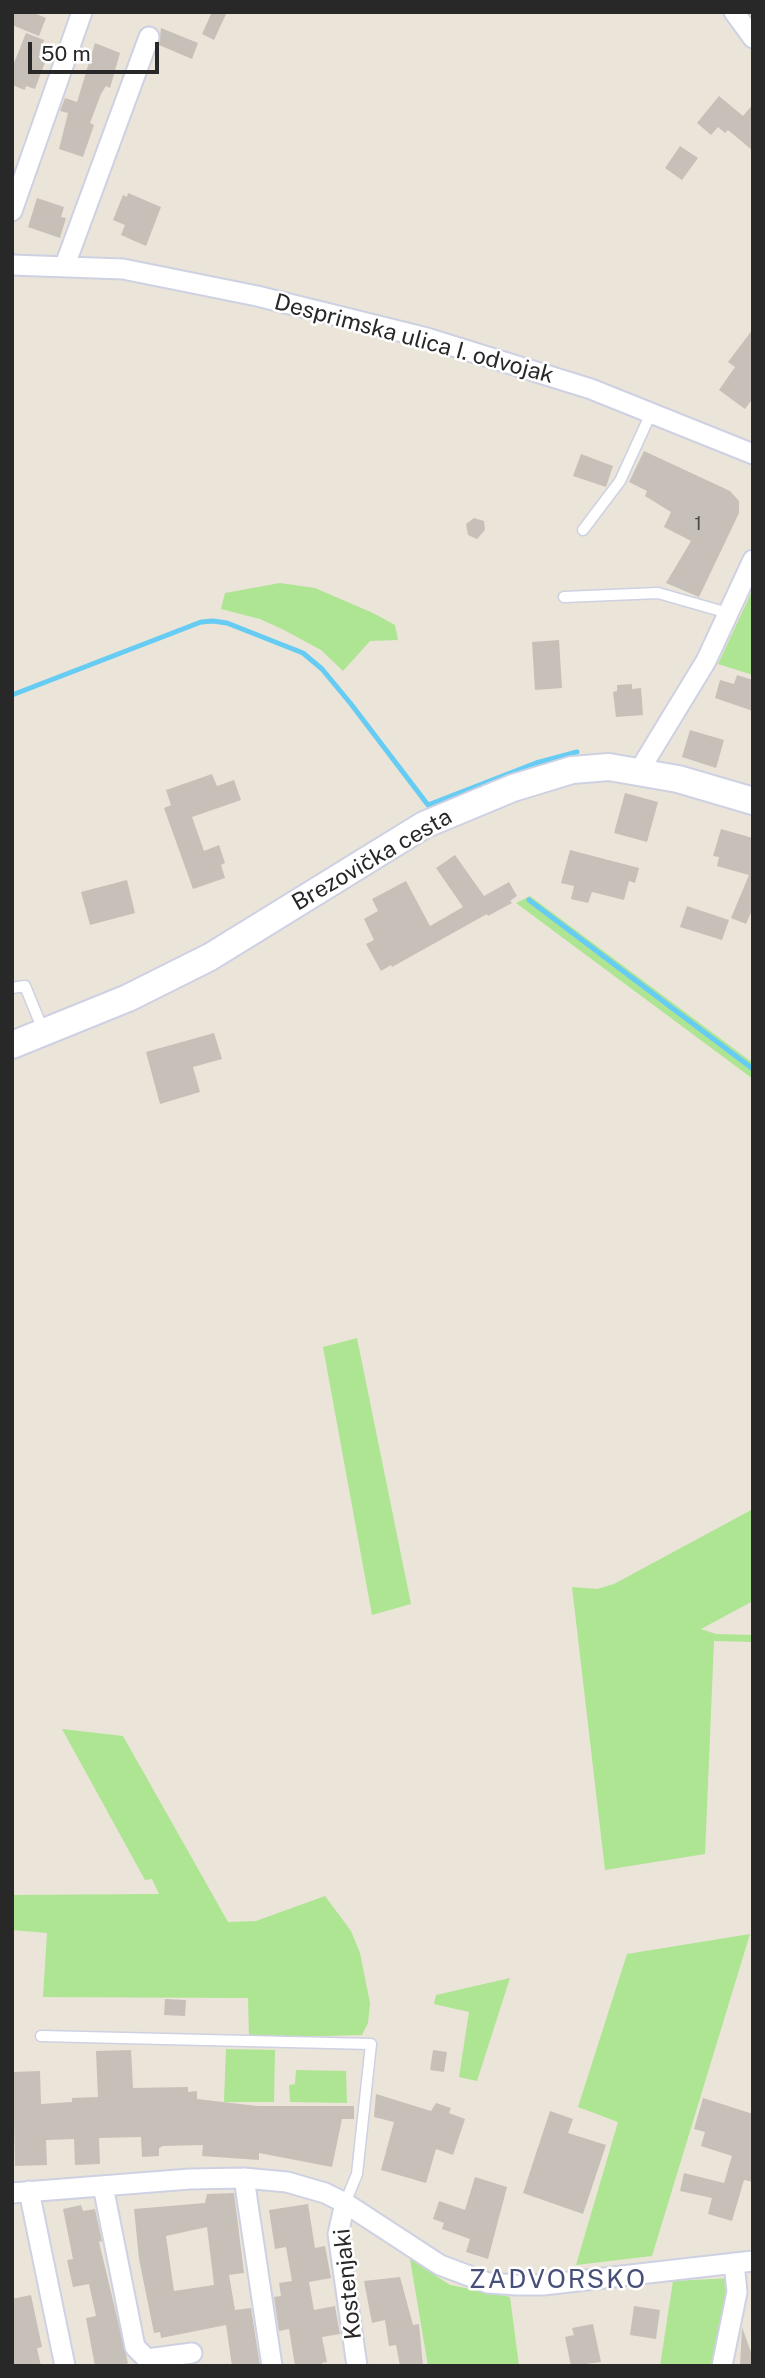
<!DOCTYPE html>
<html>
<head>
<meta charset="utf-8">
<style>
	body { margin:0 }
	#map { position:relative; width:765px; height:2378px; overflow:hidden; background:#ebe4d9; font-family:"Public Sans",sans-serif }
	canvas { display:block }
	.frame { position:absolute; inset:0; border:14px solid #282828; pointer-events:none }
	.scale { position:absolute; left:28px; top:42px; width:131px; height:32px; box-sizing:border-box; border:4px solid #282828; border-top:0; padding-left:9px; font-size:21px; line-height:24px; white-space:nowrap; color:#282828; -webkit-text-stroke:5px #fff; paint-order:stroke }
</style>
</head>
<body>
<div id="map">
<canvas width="765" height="2378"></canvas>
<div class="frame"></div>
<div class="scale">50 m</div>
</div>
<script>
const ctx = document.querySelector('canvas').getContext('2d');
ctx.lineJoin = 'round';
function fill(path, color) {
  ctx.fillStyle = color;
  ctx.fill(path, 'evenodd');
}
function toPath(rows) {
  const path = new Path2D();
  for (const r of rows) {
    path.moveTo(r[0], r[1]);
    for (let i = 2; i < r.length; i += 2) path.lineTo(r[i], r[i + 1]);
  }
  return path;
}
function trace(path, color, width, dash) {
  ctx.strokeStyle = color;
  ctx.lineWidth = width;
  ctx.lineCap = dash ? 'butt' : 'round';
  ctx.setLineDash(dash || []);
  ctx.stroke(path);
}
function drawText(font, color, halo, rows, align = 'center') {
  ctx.font = font + ' "Public Sans",sans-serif';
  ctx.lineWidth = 5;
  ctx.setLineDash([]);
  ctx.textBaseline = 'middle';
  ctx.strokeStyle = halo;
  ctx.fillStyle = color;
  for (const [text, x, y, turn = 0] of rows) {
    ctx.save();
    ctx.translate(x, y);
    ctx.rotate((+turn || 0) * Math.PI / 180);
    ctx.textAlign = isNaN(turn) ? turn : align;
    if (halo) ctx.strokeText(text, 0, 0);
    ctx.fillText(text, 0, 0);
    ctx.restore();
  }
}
fill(toPath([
	[280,583,315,588,373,613,395,625,398,640,370,641,343,671,321,650,284,630,260,619,221,609,225,593],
	[753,589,753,675,718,664],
	[530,896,753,1063,753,1079,516,903],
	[357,1338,411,1604,372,1615,323,1347],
	[753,1509,753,1601,701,1629,716,1634,753,1635,753,1642,714,1641,705,1854,605,1870,572,1587,597,1589,614,1584],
	[62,1729,123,1736,228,1922,256,1921,325,1896,351,1931,360,1953,370,2003,368,2023,362,2035,249,2038,248,1998,43,1997,47,1933,12,1930,12,1895,159,1894,152,1879,145,1880],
	[750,1934,652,2256,576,2265,618,2122,578,2107,627,1954],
	[510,1978,477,2081,459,2077,469,2012,434,2004,436,1995],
	[226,2049,275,2050,274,2102,224,2102],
	[296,2070,346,2071,347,2103,290,2102,289,2085,295,2084],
	[410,2259,450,2285,510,2297,519,2366,428,2366],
	[732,2278,715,2366,660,2366,673,2281]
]), '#ade592');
trace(toPath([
	[12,695,201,622,213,621,227,623,303,653,322,669,351,704,428,805,536,763,577,752],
	[529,900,753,1069]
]), '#66ccf3', 5);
fill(toPath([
	[12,12,32,12,46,18,39,36,12,25],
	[212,12,227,12,214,40,202,34],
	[161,28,198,43,192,59,159,45],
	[26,33,44,40,39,54,47,57,35,89,26,86,25,90,12,85,12,68],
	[95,43,120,53,110,88,106,86,101,94,90,123,94,125,83,157,59,149,68,113,60,111,65,98,77,102],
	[719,96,743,116,753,104,753,151,728,130,725,133,718,127,711,135,697,123],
	[680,146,698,158,682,180,665,168],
	[128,193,161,207,146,246,121,235,125,225,113,220,123,195,127,197],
	[37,198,64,207,61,217,66,218,60,238,28,227],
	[753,329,753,398,745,409,719,390,735,367,728,362],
	[644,451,730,491,739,501,739,513,699,597,666,583,691,541,664,527,671,512,645,496,647,491,629,482],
	[581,454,613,466,606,487,573,476],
	[474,518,484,521,485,530,477,539,468,535,466,524],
	[559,640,562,688,535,690,532,642],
	[737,675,753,680,753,711,715,698,720,680,734,684],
	[632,684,632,689,641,688,643,715,616,717,613,692,617,691,617,685],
	[690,730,724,740,716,768,682,757],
	[212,774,217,786,234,780,241,800,192,817,204,851,219,845,225,863,221,865,225,878,193,889,164,808,171,805,166,790],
	[625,793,658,802,647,842,614,833],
	[721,829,753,838,753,908,746,924,731,918,749,875,717,866,719,857,713,856],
	[570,850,639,868,635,883,629,881,624,900,592,892,588,903,571,899,574,886,561,883],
	[455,855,484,896,509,882,517,896,510,901,512,903,488,916,487,914,392,967,391,965,381,971,366,944,374,940,364,919,378,911,372,899,406,881,430,926,463,907,436,868],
	[127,880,135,913,90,925,81,892],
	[687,906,729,920,722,940,680,927],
	[214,1033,222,1059,193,1067,200,1092,160,1104,146,1052],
	[165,1999,186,2000,185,2016,164,2015],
	[131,2050,133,2088,188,2087,188,2092,197,2091,197,2099,257,2106,354,2106,354,2119,342,2119,332,2167,259,2153,259,2160,202,2156,203,2145,163,2146,159,2148,159,2156,142,2157,141,2137,99,2138,100,2164,75,2165,74,2139,46,2140,47,2165,15,2166,13,2072,40,2071,41,2104,72,2102,72,2098,98,2097,96,2051],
	[433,2050,447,2052,444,2072,430,2070],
	[376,2094,431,2111,436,2103,451,2108,449,2113,465,2119,453,2155,436,2149,426,2183,381,2170,394,2122,374,2117],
	[703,2098,753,2114,753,2182,744,2180,732,2221,708,2214,712,2198,680,2191,684,2173,724,2183,732,2156,701,2146,705,2132,694,2129],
	[550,2111,573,2119,568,2133,606,2145,583,2214,523,2193],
	[475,2177,507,2187,488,2259,466,2252,470,2239,442,2229,444,2223,433,2219,439,2201,465,2210],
	[234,2193,244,2273,229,2275,235,2310,251,2308,260,2366,232,2366,226,2325,161,2338,160,2332,154,2333,139,2259,134,2209,205,2203,207,2194],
	[207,2227,214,2285,174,2291,166,2236],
	[308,2204,315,2248,325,2246,331,2278,309,2282,314,2310,335,2306,340,2334,322,2337,327,2362,322,2363,322,2366,295,2366,289,2329,279,2331,274,2297,281,2296,279,2283,292,2281,286,2247,275,2249,269,2210],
	[81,2205,83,2211,95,2209,102,2241,99,2242,128,2363,123,2366,95,2366,86,2318,96,2316,89,2284,73,2287,67,2260,73,2259,63,2209],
	[400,2277,413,2325,419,2324,423,2366,400,2366,396,2345,389,2346,385,2320,372,2323,364,2281],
	[31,2295,42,2347,37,2348,41,2366,12,2366,12,2299],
	[634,2306,660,2310,656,2339,630,2335],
	[593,2324,601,2362,571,2366,565,2337,574,2335,572,2328],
	[742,2327,753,2358,753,2364,748,2366,740,2366]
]), '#c6c0b9');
const lane = toPath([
	[583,530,620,481,652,411],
	[564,597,658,593,728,613],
	[12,988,25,986,43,1030],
	[41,2036,371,2044,357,2174,345,2203]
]);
const street = toPath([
	[734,12,753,38],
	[12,211,82,12],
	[12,265,123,269,257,296,427,338,591,389,753,454],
	[65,265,149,37],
	[639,771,706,661,753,560],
	[244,2178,272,2366],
	[103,2186,135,2347,147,2359,192,2353],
	[29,2191,65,2366],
	[12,2193,190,2179,244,2178,287,2182,325,2193,345,2203,440,2265,488,2283,517,2285,543,2285,753,2261],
	[345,2203,338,2234,357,2366],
	[722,2366,737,2292,734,2263]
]);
const secondary = toPath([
	[12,1045,128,998,210,957,424,825,513,788,572,770,609,767,678,779,753,801]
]);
trace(lane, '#ced1e2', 13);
trace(street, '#ced1e2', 23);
trace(secondary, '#ced1e2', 30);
trace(lane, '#fff', 10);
trace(street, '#fff', 19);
trace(secondary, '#fff', 26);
drawText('19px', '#504e4c', null, [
	["1",698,524]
]);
drawText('23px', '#282828', '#fff', [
	["Desprimska ulica I. odvojak",414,339,15],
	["Brezovička cesta",372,860,-30],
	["Kostenjaki",348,2284,-96]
]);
ctx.letterSpacing = '2px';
drawText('26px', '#474f7a', '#fff', [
	["ZADVORSKO",558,2280]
]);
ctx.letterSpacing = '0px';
</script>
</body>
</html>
